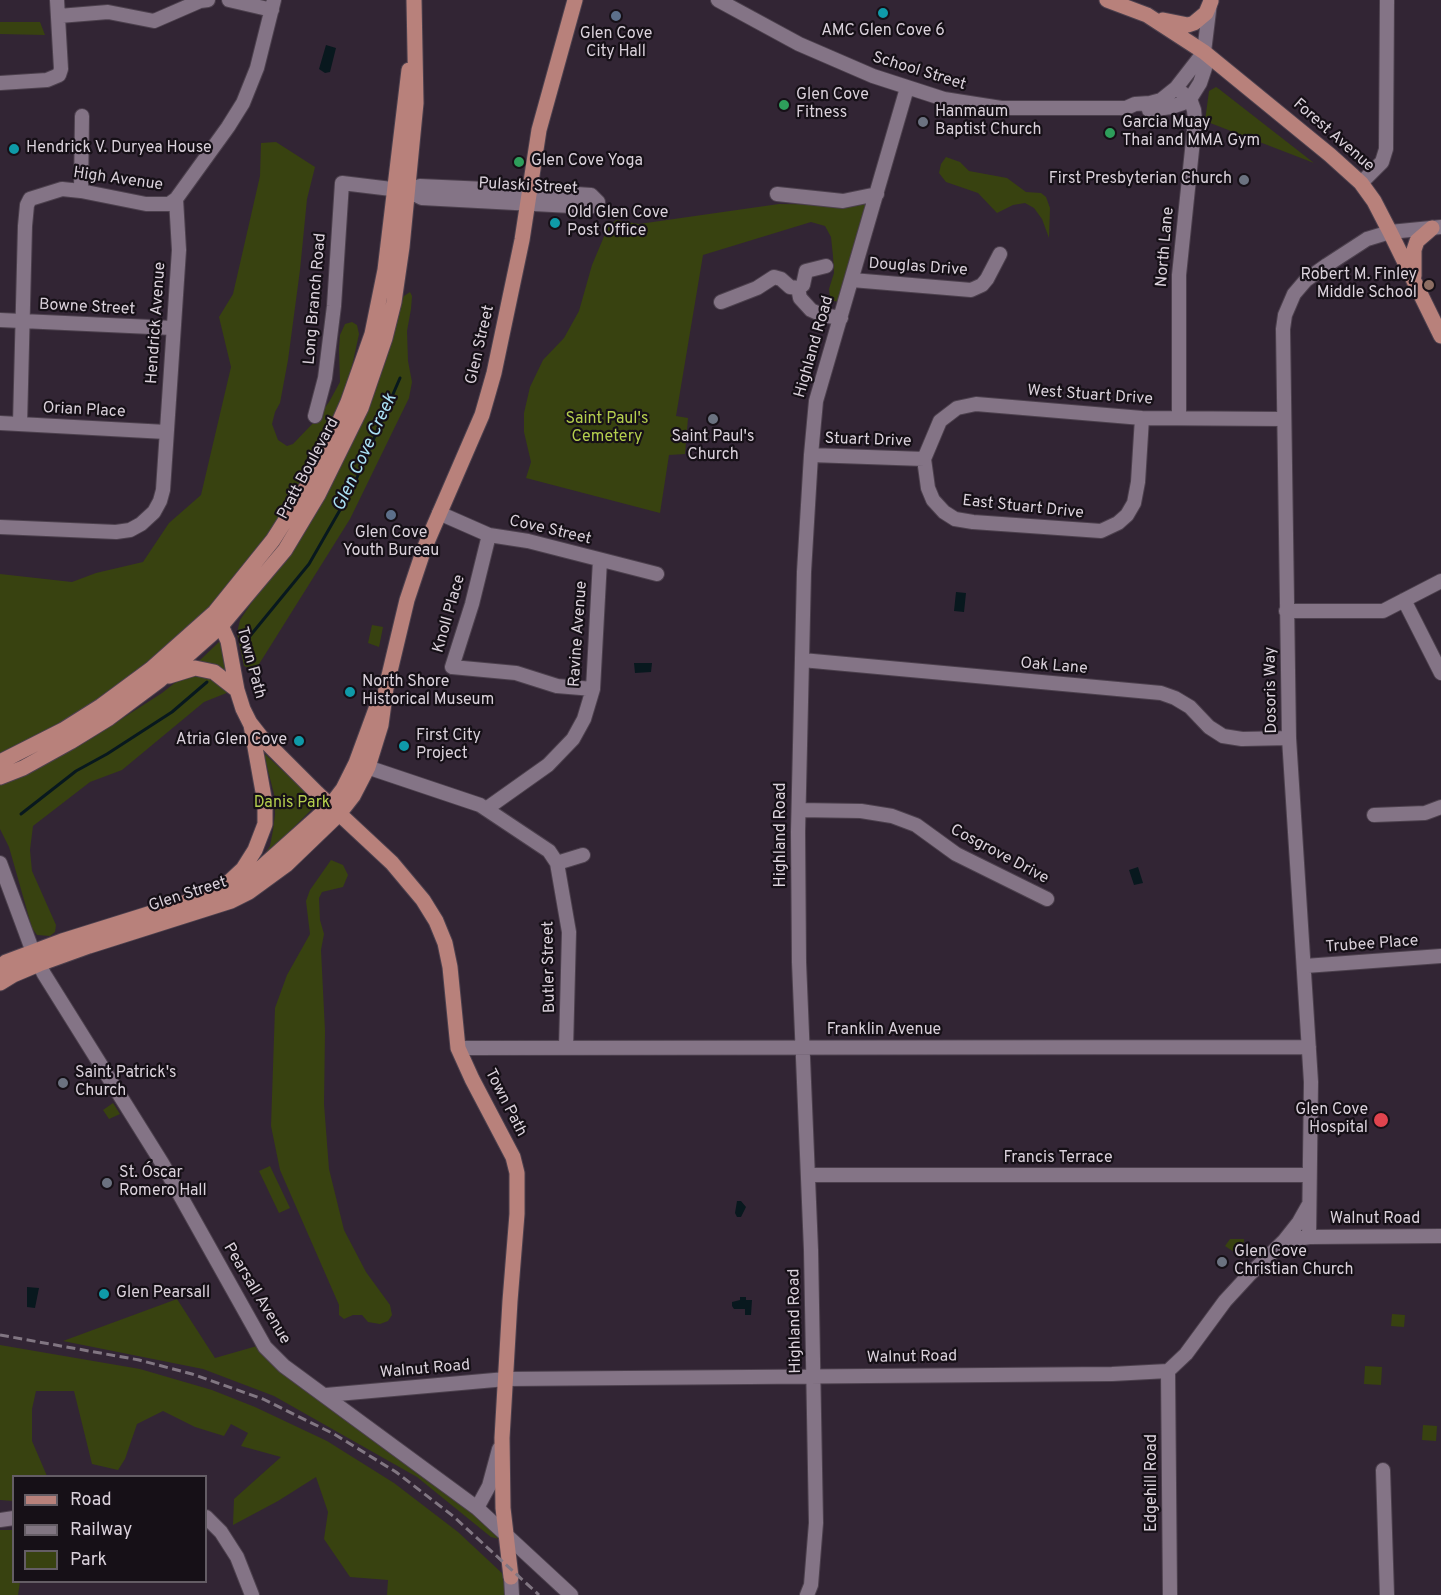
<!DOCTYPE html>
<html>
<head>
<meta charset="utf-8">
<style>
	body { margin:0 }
	#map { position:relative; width:1441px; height:1595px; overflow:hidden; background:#322534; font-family:Overpass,sans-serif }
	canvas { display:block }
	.legend { position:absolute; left:12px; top:1475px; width:195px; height:108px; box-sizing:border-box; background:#161017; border:2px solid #645d65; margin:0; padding:8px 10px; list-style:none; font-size:18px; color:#dad1db }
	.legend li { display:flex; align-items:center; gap:12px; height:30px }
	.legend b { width:30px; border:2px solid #645d65 }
</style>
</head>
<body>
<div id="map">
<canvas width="1441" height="1595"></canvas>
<ul class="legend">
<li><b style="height:8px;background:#b8817b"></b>Road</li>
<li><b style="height:8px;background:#817682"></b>Railway</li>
<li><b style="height:16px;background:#384210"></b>Park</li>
</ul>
</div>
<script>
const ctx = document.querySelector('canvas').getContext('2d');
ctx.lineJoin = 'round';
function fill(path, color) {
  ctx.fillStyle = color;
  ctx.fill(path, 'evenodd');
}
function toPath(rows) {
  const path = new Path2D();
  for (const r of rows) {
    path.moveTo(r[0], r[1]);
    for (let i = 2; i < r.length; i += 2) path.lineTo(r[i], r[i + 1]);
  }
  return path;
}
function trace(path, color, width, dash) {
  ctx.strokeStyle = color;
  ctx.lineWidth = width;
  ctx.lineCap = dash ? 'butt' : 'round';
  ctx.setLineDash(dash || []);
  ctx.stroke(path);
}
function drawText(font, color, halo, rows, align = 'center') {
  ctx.font = font + ' Overpass,sans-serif';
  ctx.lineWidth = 4.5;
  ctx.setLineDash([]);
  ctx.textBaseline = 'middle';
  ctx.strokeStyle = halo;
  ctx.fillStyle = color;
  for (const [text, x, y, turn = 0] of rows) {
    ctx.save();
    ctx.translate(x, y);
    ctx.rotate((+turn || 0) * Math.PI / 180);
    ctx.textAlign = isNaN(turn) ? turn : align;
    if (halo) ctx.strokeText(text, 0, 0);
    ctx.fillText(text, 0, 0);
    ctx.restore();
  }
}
fill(toPath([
	[0,22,40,22,45,35,0,34],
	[1216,87,1219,89,1314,163,1205,121,1209,91],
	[276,142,315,167,307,199,300,270,288,360,280,403,275,412,272,424,278,440,287,446,293,444,316,420,329,402,340,382,339,349,340,335,345,324,352,322,357,325,359,334,351,371,339,405,312,470,264,547,187,633,73,719,0,757,0,574,72,582,96,573,143,562,169,523,201,495,231,367,219,317,233,294,260,176,261,143],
	[946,157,960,162,969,171,1007,178,1026,192,1041,193,1046,197,1050,208,1049,238,1042,219,1034,208,1025,203,1013,205,997,213,978,193,946,182,939,173,941,164],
	[877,194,839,302,834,301,830,297,829,289,834,273,833,256,831,237,825,226,811,222,703,255,676,416,688,418,685,454,669,455,660,513,526,478,531,462,524,432,524,413,530,387,543,360,564,338,579,311,592,265,608,227,616,220,639,224,779,204,852,205],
	[410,292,412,296,411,309,407,331,408,361,412,382,409,398,350,519,261,661,255,670,249,668,244,666,237,633,240,620,286,551,399,304,404,296],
	[372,625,383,627,379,647,368,643],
	[220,641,229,674,212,664,199,661],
	[196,672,209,675,229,692,204,702,122,770,90,782,33,826,30,850,32,871,56,925,55,932,50,936,37,935,32,928,9,847,0,829,0,780,92,738,162,693,181,678],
	[265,754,316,802,314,807,266,855,265,854,270,846,273,830,275,814,274,794,264,755],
	[331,860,343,865,348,875,343,887,322,892,319,898,320,920,324,934,321,950,325,1031,324,1104,329,1169,344,1230,366,1272,390,1305,392,1315,388,1321,380,1324,368,1322,362,1315,353,1315,344,1319,339,1315,339,1305,280,1170,271,1126,275,1008,287,975,310,934,306,901,310,890],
	[113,1103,120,1114,109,1119,103,1110],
	[270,1166,290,1208,279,1213,259,1171],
	[1230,1239,1244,1239,1243,1252,1234,1252,1225,1246],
	[177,1299,215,1358,264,1344,498,1534,499,1539,491,1537,417,1477,274,1396,203,1369,63,1341],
	[1392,1314,1405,1315,1404,1327,1391,1326],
	[0,1345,140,1369,212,1390,255,1407,327,1441,394,1483,458,1532,504,1575,506,1595,387,1595,388,1580,350,1577,324,1539,328,1512,316,1477,278,1501,233,1525,234,1499,281,1457,241,1446,248,1433,231,1424,224,1436,195,1427,163,1411,137,1424,125,1459,118,1470,92,1464,74,1391,36,1391,32,1409,32,1441,47,1476,14,1476,13,1501,0,1500],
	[1365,1366,1382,1367,1381,1385,1364,1384],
	[1423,1425,1437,1426,1436,1441,1422,1440],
	[0,1530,13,1530,14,1582,20,1582,18,1595,0,1595]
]), '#384210');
fill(toPath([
	[326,45,336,48,330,72,325,73,319,69],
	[956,592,966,593,964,612,954,611],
	[634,663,652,663,651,672,635,673],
	[1138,867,1143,883,1134,885,1129,870],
	[737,1201,741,1201,746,1207,741,1217,737,1217,735,1213],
	[27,1287,39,1288,35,1308,27,1307],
	[740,1297,746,1297,746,1300,752,1300,751,1315,745,1315,745,1309,734,1309,732,1306,732,1302,740,1300]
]), '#08181e');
trace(toPath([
	[245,642,309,564,352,489,400,378],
	[21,814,76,771,107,754,172,712,207,682]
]), '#08181e', 3);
const minor = toPath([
	[229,0,272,10],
	[718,0,799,44,873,76,944,99,1001,108,1126,108,1135,104,1150,103,1161,100,1176,88,1204,52],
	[59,16,108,12,154,21,200,1,208,0],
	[0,83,47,80,59,75,61,69,57,0],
	[1176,88,1190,99,1194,110,1195,121,1179,275,1179,418],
	[1149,110,1171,107,1183,103,1190,99,1200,83,1205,68,1204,52,1210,3],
	[1361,183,1382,162,1386,149,1387,0],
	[81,191,82,116],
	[777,194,843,201,877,194],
	[852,280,971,290,982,285,987,279,1000,254],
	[798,288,800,298,811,310,822,315,841,318],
	[798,288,803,285,806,271,826,266],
	[721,302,757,288,774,277,781,279,790,287,798,288],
	[0,320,173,328],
	[315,416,325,378,334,306,342,183,408,191,422,198,590,207,598,202,591,195,530,191,420,186,408,191],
	[1142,418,1138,482,1134,503,1127,515,1118,523,1101,531,973,522,955,519,944,512,933,500,928,488,924,459,940,421,957,408,976,404,1142,418,1283,419],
	[0,423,166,432],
	[20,424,25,226,27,205,30,199,62,189,81,191,146,204,169,204,176,199],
	[811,455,924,459],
	[439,513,489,535,528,541,657,574],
	[0,527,116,532,130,530,141,524,154,512,160,501,163,490,179,250,176,199,228,127,243,103,257,68,274,0],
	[489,535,472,604,452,667,516,673,557,686,593,689],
	[1404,600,1441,673],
	[1286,611,1383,611,1441,581],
	[802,660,1161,693,1175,698,1190,707,1209,727,1223,736,1242,739,1289,738],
	[358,764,480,805,549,851,557,863,569,932,566,1048],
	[486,809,548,765,573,739,584,719,593,689,600,560],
	[799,810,861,811,892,816,916,825,956,854,1047,899],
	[1374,815,1425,813,1441,807],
	[0,863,33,952,44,974,162,1163,265,1347,284,1366,477,1508,571,1595],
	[557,863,583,855],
	[1305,966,1441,956],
	[458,1048,1309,1047],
	[808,1175,1309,1175],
	[1309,1237,1311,1082,1289,738,1283,329,1285,315,1294,294,1306,280,1327,265,1367,239,1390,232,1441,227],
	[1284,1241,1299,1222,1308,1206],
	[1168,1371,1170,1595],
	[326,1395,506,1379,1112,1374,1168,1371,1186,1354,1225,1301,1249,1275,1284,1241,1309,1237,1441,1236],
	[1383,1470,1387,1595],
	[477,1508,489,1486,499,1449],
	[206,1517,221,1532,237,1557,252,1595],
	[0,1520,14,1518],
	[511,1577,512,1595],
	[807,1595,811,1585,816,1523,811,1250,799,962,798,832,804,572,811,455,816,401,907,88]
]);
const major = toPath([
	[1107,0,1147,15,1204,52,1330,155,1361,183,1374,201,1390,232,1441,336],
	[1163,20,1188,25,1194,23,1206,13,1211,1],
	[1414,276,1414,250,1417,241,1432,228],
	[215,612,228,641,237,690,243,709,250,723,261,737,317,793,392,863,423,900,436,921,445,943,450,967,458,1048,472,1079,513,1157,517,1173,517,1214,510,1301,502,1438,503,1508,511,1577],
	[169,676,195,668,214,672,237,690],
	[0,762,63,730,101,706,151,669,215,612,273,540,306,488,329,445,348,402,372,334,385,270,409,70],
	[0,777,23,768,70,742,109,718,160,680,221,626,285,550,318,495,361,408,385,338,394,302,402,247,416,103,414,0],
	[228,883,243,869,255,850,265,824,265,803,251,725],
	[0,967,6,962,62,941,225,890,255,873,330,806,343,789,356,763,377,706],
	[0,983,13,975,39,964,89,946,231,901,249,892,286,865,339,814,353,796,368,767,381,725,386,688,407,600,424,549,482,415,494,373,522,240,539,130,575,0]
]);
trace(minor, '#4c404d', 16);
trace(major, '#4c404d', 17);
trace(minor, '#847486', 14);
trace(major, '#b8817b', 15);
trace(toPath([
	[0,1335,139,1360,192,1374,263,1399,334,1434,396,1472,453,1516,539,1595]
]), '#817682', 3, [9, 4.5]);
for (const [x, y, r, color] of [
	[883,13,6,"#0f9aa8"],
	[616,16,6,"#5c6f8a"],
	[784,105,6,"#2e9e5b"],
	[923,122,6,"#6b7280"],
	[1110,133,6,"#2e9e5b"],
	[14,149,6,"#0f9aa8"],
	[519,162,6,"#2e9e5b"],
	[1244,180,6,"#6b7280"],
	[555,223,6,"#0f9aa8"],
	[1429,285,6,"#8d6e63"],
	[713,419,6,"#6b7280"],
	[391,515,6,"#5c6f8a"],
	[350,692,6,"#0f9aa8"],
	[299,741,6,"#0f9aa8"],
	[404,746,6,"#0f9aa8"],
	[63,1083,6,"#6b7280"],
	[1381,1120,8,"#e0444e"],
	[107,1183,6,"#6b7280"],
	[1222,1262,6,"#6b7280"],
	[104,1294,6,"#0f9aa8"]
]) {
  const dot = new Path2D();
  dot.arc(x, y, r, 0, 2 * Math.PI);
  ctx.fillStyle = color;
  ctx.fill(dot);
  trace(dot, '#161017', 2);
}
drawText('16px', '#dad1db', '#161017', [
	["AMC Glen Cove 6",883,32,"center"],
	["Glen Cove",616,35,"center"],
	["City Hall",616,53,"center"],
	["Glen Cove",796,96],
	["Fitness",796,114],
	["Hanmaum",935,113],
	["Baptist Church",935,131],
	["Garcia Muay",1122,124],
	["Thai and MMA Gym",1122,142],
	["Hendrick V. Duryea House",26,149],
	["Glen Cove Yoga",531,162],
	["First Presbyterian Church",1232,180,"right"],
	["Old Glen Cove",567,214],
	["Post Office",567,232],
	["Robert M. Finley",1417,276,"right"],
	["Middle School",1417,294,"right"],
	["Saint Paul's",713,438,"center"],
	["Church",713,456,"center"],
	["Glen Cove",391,534,"center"],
	["Youth Bureau",391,552,"center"],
	["North Shore",362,683],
	["Historical Museum",362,701],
	["First City",416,737],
	["Project",416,755],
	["Atria Glen Cove",287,741,"right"],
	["Saint Patrick's",75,1074],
	["Church",75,1092],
	["Glen Cove",1368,1111,"right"],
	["Hospital",1368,1129,"right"],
	["St. Óscar",119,1174],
	["Romero Hall",119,1192],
	["Glen Cove",1234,1253],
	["Christian Church",1234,1271],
	["Glen Pearsall",116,1294]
], 'left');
drawText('16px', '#dad1db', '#161017', [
	["School Street",919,72,17],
	["Forest Avenue",1333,136,41],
	["High Avenue",118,180,8],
	["Pulaski Street",528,187,3],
	["North Lane",1166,247,-85],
	["Douglas Drive",918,268,4],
	["Long Branch Road",316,299,-85],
	["Bowne Street",87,308,3],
	["Hendrick Avenue",157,323,-86],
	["Glen Street",481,345,-77],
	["Highland Road",815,347,-74],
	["West Stuart Drive",1090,396,4],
	["Orian Place",84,411,3],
	["Stuart Drive",868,441,2],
	["Pratt Boulevard",309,469,-62],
	["East Stuart Drive",1023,508,6],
	["Cove Street",550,531,13],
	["Knoll Place",450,614,-74],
	["Ravine Avenue",579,634,-86],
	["Town Path",250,663,75],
	["Oak Lane",1054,667,5],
	["Dosoris Way",1272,690,-91],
	["Highland Road",782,835,-90],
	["Cosgrove Drive",999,855,28],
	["Glen Street",188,895,-18],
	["Trubee Place",1372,945,-4],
	["Butler Street",550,967,-91],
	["Franklin Avenue",884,1031],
	["Town Path",505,1103,63],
	["Francis Terrace",1058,1159],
	["Walnut Road",1375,1220],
	["Pearsall Avenue",256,1294,59],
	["Highland Road",796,1321,-91],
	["Walnut Road",912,1358,-1],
	["Walnut Road",425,1370,-5],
	["Edgehill Road",1153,1483,-90]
]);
drawText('16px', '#b4ce4d', '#161017', [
	["Saint Paul's",607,420],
	["Cemetery",607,438],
	["Danis Park",292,804]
]);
drawText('italic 18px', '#aae1f5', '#161017', [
	["Glen Cove Creek",366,453,-65]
]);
</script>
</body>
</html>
